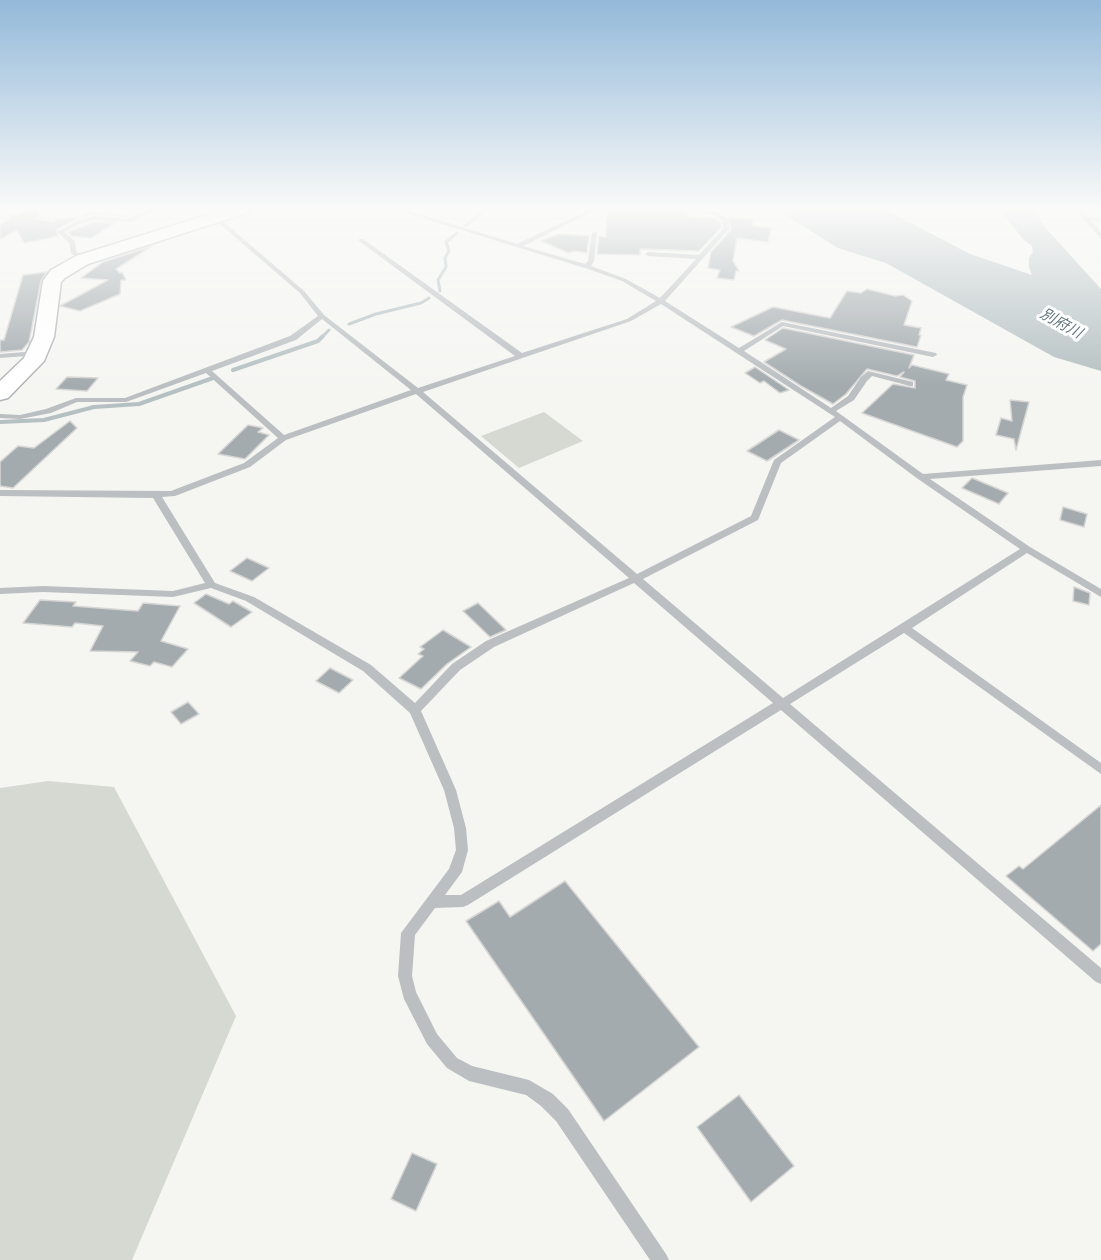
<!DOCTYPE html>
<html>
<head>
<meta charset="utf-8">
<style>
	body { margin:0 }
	canvas { display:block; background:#f5f5f2 }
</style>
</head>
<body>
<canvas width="1101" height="1260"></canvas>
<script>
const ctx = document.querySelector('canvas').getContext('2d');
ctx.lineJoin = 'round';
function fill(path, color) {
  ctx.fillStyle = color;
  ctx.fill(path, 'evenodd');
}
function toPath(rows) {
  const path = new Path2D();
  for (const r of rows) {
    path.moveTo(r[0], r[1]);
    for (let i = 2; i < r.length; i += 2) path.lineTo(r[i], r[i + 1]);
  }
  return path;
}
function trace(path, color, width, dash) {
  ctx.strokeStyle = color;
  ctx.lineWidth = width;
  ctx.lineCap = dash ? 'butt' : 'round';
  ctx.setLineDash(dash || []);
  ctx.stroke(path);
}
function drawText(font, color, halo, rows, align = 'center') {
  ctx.font = font + ' "Archivo Narrow","Noto Sans JP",sans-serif';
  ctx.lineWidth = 6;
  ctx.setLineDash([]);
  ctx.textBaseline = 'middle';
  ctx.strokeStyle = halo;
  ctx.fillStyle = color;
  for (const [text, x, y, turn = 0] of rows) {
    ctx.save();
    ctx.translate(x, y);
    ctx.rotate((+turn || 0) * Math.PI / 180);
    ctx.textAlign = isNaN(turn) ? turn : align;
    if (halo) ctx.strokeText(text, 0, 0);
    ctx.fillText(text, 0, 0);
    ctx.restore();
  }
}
fill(toPath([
	[544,412,583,441,519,468,481,436],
	[48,781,114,787,236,1016,132,1260,0,1260,0,788]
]), '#d6d9d2');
fill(toPath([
	[776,209,884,209,970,254,1032,275,1029,267,1029,258,1033,252,1032,246,1024,240,999,209,1035,209,1043,225,1101,289,1101,371,1054,357,886,263,838,248]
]), '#b4c0c2');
trace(toPath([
	[465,226,487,209],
	[440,291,438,280,446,267,445,258,449,251,446,242,457,233],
	[349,324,376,314,421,303,429,298],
	[321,338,329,330]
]), '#b4c0c2', 3);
trace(toPath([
	[233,370,318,341,323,336],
	[0,422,44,420,94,407,139,404,213,378]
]), '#b4c0c2', 4);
const building = toPath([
	[28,209,36,209,40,216,35,219,54,222,56,219,81,217,90,212,128,216,94,214,74,220,56,230,58,236,24,243,17,230,0,239,0,224,11,218,9,215,16,216,28,209],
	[611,209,680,211,688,212,686,216,714,218,721,222,721,228,699,251,640,249,640,255,597,254,599,236,606,237,607,213,611,209],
	[729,218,752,218,753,226,771,228,768,242,737,238,733,261,739,271,736,271,734,280,717,278,720,270,708,268,711,252,731,230,729,218],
	[95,222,115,223,91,238,72,236,68,232,95,222],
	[559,234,589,236,587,253,574,251,569,253,541,241,559,234],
	[152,246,116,269,120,273,122,272,126,280,121,280,120,294,80,311,60,306,108,280,81,278,103,262,152,246],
	[47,272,41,281,29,342,22,350,0,352,0,340,4,340,23,275,47,272],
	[867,289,895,296,903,295,912,301,904,325,921,328,919,335,921,335,917,347,782,320,754,336,731,327,773,307,830,318,847,291,861,293,867,289],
	[783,328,914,355,909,368,912,365,949,374,946,380,967,385,963,397,963,441,957,447,862,413,893,384,915,388,915,381,900,377,904,372,897,376,867,369,846,394,833,404,801,386,764,362,786,349,765,340,783,328],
	[755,367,789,390,780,393,764,381,760,383,745,373,755,367],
	[67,377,98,378,87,391,56,389,67,377],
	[1010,400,1029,402,1016,450,1014,439,996,435,1001,418,1012,421,1010,400],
	[70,421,77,428,13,488,0,486,0,462,18,446,34,448,70,421],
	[248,425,263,428,258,432,269,435,245,459,218,454,248,425],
	[779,430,799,440,767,461,747,451,779,430],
	[972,478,1008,493,999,504,962,488,972,478],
	[1063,507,1087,514,1084,527,1060,520,1063,507],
	[247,558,269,568,252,581,230,571,247,558],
	[1074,587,1090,593,1089,605,1073,601,1074,587],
	[206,594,229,604,233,601,252,612,231,627,194,603,206,594],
	[40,600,76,602,73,606,138,611,143,603,180,606,161,641,188,649,172,667,154,662,150,666,130,661,138,652,90,651,103,626,75,623,72,627,23,623,40,600],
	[478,603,506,630,490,637,463,611,478,603],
	[443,630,471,647,447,664,421,689,399,678,423,656,418,654,424,649,420,647,443,630],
	[330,668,353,680,339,693,316,681,330,668],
	[188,702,199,714,181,724,171,712,188,702],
	[1101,805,1101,944,1093,951,1006,876,1019,866,1023,869,1101,805],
	[565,881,699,1047,604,1121,466,921,499,901,510,917,565,881],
	[739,1095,794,1166,751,1202,697,1127,739,1095],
	[412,1153,437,1164,416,1211,391,1199,412,1153]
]);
fill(building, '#a3abae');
trace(building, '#d7d6d5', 1.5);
const major = toPath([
	[226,209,252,209,250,212,88,264,65,278,61,282,54,337,44,361,8,398,0,400,0,381,24,358,34,337,43,281,51,270,76,256,226,209]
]);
trace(major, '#afb4b6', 3);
fill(toPath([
	[149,209,157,209,131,222,95,220,79,224,64,232,75,241,76,251,85,260,82,262,71,253,69,242,57,232,75,222,95,216,128,219,149,209],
	[393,209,403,209,517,244,590,209,598,209,523,246,585,264,588,261,592,233,597,232,594,261,591,266,626,279,660,298,696,259,648,256,645,254,648,252,699,255,723,229,723,221,714,215,681,209,718,212,729,220,729,229,665,301,739,348,782,322,936,353,937,355,933,357,783,326,744,351,831,408,848,396,861,377,868,371,913,382,913,386,910,386,872,376,867,381,854,400,836,411,923,474,1101,460,1101,466,930,479,1030,547,1101,589,1101,597,1027,553,912,628,1101,763,1101,774,904,633,790,704,1101,968,1101,984,1096,982,781,710,468,905,463,907,435,908,415,935,412,976,416,992,437,1034,457,1058,472,1066,529,1080,553,1094,568,1109,666,1254,669,1260,650,1260,556,1121,541,1106,526,1095,469,1081,447,1068,427,1044,404,999,398,976,401,933,449,869,456,850,454,828,444,790,410,713,363,671,246,601,211,588,173,597,43,592,0,594,0,588,43,586,173,591,205,583,153,498,0,496,0,490,171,491,244,463,278,438,206,373,126,402,77,402,51,413,20,419,0,418,0,414,20,415,46,409,76,398,125,398,290,336,318,316,300,293,214,219,214,217,218,217,304,291,324,315,418,388,515,356,359,241,359,239,363,239,522,353,627,319,656,301,622,281,585,268,393,209],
	[661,304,835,417,774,460,751,516,637,574,423,392,631,321,661,304],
	[322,319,411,390,284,435,212,371,296,340,322,319],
	[416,394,629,578,486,641,452,664,415,703,371,665,254,597,215,583,162,497,175,496,250,467,286,440,416,394],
	[840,421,918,479,1020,549,783,698,643,579,758,520,781,463,840,421],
	[634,583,773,703,461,895,445,895,462,872,468,850,466,828,456,790,421,711,460,670,494,647,634,583],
	[1075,209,1081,209,1087,217,1101,218,1101,222,1091,220,1101,233,1101,239,1075,209],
	[37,351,41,353,40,355,0,358,0,354,37,351]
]), '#bbbfc2');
fill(major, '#fff');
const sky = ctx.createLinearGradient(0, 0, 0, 386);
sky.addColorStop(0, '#93b9d9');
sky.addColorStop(0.54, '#fafaf9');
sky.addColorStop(1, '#fafaf900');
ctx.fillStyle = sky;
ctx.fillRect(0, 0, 1101, 386);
drawText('italic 15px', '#64797c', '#fff', [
	["別府川",1061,324,29]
]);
</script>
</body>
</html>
